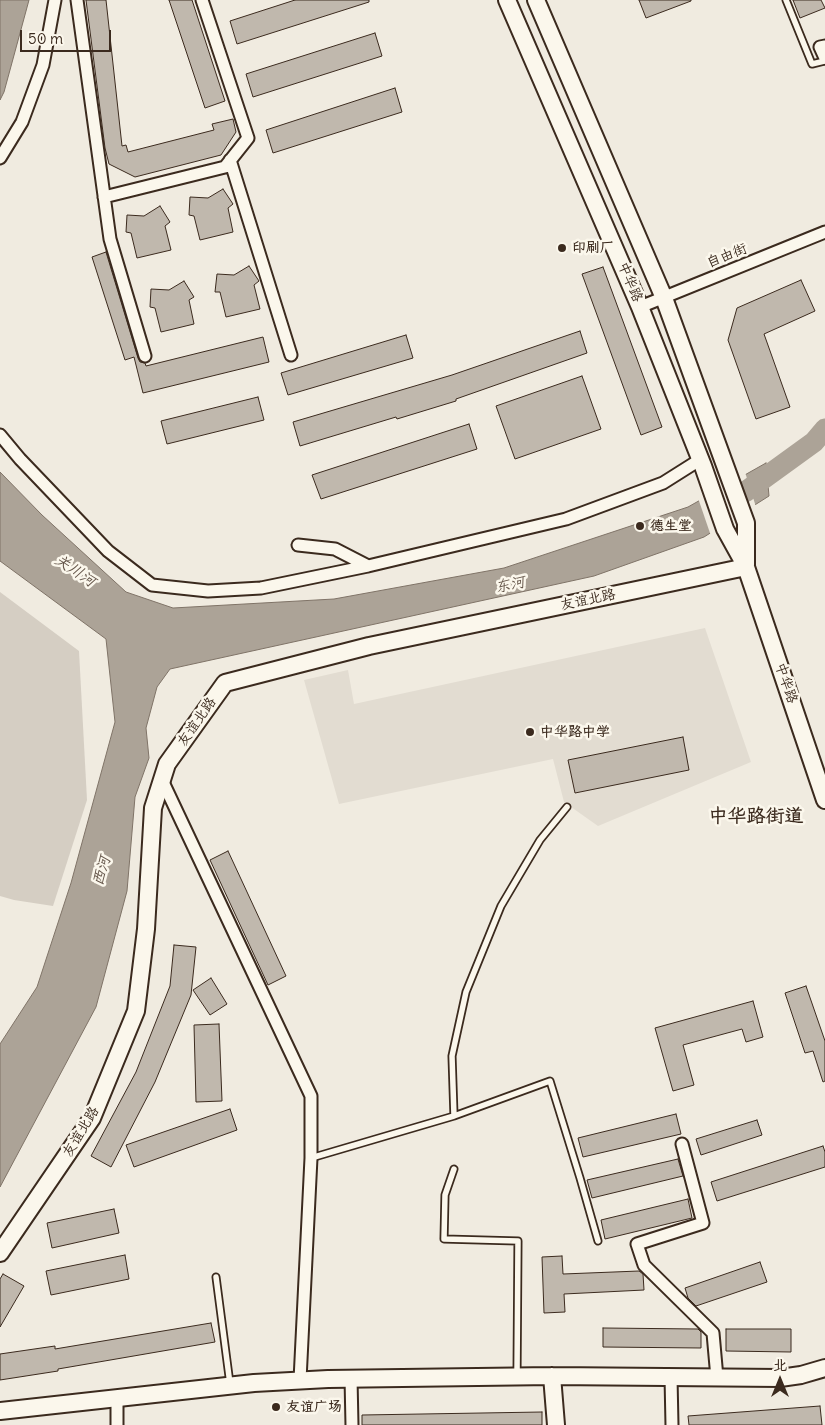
<!DOCTYPE html>
<html>
<head>
<meta charset="utf-8">
<style>
	body { margin:0 }
	#map { position:relative; width:825px; height:1425px; overflow:hidden; background:#f0ebe0; font-family:Delius,"LXGW WenKai TC",sans-serif }
	canvas { display:block }
	.north { position:absolute; left:755px; top:1355px; width:50px; height:50px; -webkit-text-stroke:4px #fbf7ec; paint-order:stroke; rotate:0deg; font-size:14px; font-weight:700; line-height:20px; text-align:center; color:#3b2a1e }
	.north::after { content:''; display:block; margin:auto; width:18px; height:22px; background:#3b2a1e; clip-path:polygon(50% 0,100% 100%,50% 72%,0 100%) }
	.scale { position:absolute; left:20px; top:30px; width:91px; height:22px; box-sizing:border-box; border:2px solid #3b2a1e; border-top:0; padding-left:6px; font-size:15px; line-height:18px; white-space:nowrap; color:#3b2a1e; -webkit-text-stroke:4px #fbf7ec; paint-order:stroke }
</style>
</head>
<body>
<div id="map">
<canvas width="825" height="1425"></canvas>
<div class="north">北</div>
<div class="scale">50 m</div>
</div>
<script>
const ctx = document.querySelector('canvas').getContext('2d');
ctx.lineJoin = 'round';
function fill(path, color) {
  ctx.fillStyle = color;
  ctx.fill(path, 'evenodd');
}
function toPath(rows) {
  const path = new Path2D();
  for (const r of rows) {
    path.moveTo(r[0], r[1]);
    for (let i = 2; i < r.length; i += 2) path.lineTo(r[i], r[i + 1]);
  }
  return path;
}
function trace(path, color, width, dash) {
  ctx.strokeStyle = color;
  ctx.lineWidth = width;
  ctx.lineCap = dash ? 'butt' : 'round';
  ctx.setLineDash(dash || []);
  ctx.stroke(path);
}
function drawText(font, color, halo, rows, align = 'center') {
  ctx.font = font + ' Delius,"LXGW WenKai TC",sans-serif';
  ctx.lineWidth = 5;
  ctx.setLineDash([]);
  ctx.textBaseline = 'middle';
  ctx.strokeStyle = halo;
  ctx.fillStyle = color;
  for (const [text, x, y, turn = 0] of rows) {
    ctx.save();
    ctx.translate(x, y);
    ctx.rotate((+turn || 0) * Math.PI / 180);
    ctx.textAlign = isNaN(turn) ? turn : align;
    if (halo) ctx.strokeText(text, 0, 0);
    ctx.fillText(text, 0, 0);
    ctx.restore();
  }
}
fill(toPath([
	[705,628,751,762,598,826,564,802,553,759,339,804,304,680,348,670,354,704]
]), '#e2dcd1');
fill(toPath([
	[0,592,79,651,87,800,53,906,14,900,0,896]
]), '#d5cec3');
const water = toPath([
	[0,0,29,0,4,92,0,100,0,0],
	[766,463,769,496,704,537,594,576,170,669,157,687,146,728,149,758,135,797,127,891,96,1007,0,1187,0,1044,37,987,71,883,115,722,106,639,0,561,0,472,42,515,126,592,173,608,334,599,504,568,688,507,766,463]
]);
fill(water, '#aca397');
trace(water, '#7f7367', 1);
fill(toPath([
	[745,472,756,507,711,536,698,498]
]), '#f0ebe0');
trace(toPath([
	[745,492,814,442,825,429]
]), '#aca397', 21);
const building = toPath([
	[86,0,106,0,122,146,126,145,128,152,214,130,212,124,233,119,236,132,221,155,135,177,109,164,105,148,86,0],
	[169,0,192,0,225,101,205,108,169,0],
	[295,0,369,0,369,2,237,44,230,21,295,0],
	[639,0,691,0,691,1,646,18,639,0],
	[793,0,821,0,825,8,800,18,793,0],
	[375,33,382,56,253,97,246,74,375,33],
	[395,88,402,112,273,153,266,130,395,88],
	[223,189,233,204,228,208,233,232,200,240,194,216,189,215,190,197,208,198,223,189],
	[160,206,170,222,165,226,171,250,137,258,131,233,126,232,127,215,144,216,160,206],
	[106,252,138,358,140,362,145,363,146,366,263,337,269,362,143,393,134,357,125,360,92,257,106,252],
	[249,266,259,281,254,285,260,309,226,317,220,292,215,292,217,274,234,275,249,266],
	[603,267,662,427,641,435,582,274,603,267],
	[801,280,815,311,764,334,790,407,756,419,728,340,737,308,801,280],
	[184,281,194,297,189,300,194,324,161,332,155,308,150,307,151,289,169,290,184,281],
	[580,331,587,353,456,399,456,401,397,419,396,417,300,446,293,422,452,375,580,331],
	[406,335,413,358,288,395,281,373,406,335],
	[582,376,601,429,515,459,496,406,582,376],
	[258,397,264,420,167,444,161,421,258,397],
	[469,424,477,449,321,499,312,475,469,424],
	[683,737,689,770,575,793,568,760,683,737],
	[228,851,286,976,268,985,210,860,228,851],
	[174,945,196,947,191,995,155,1082,111,1167,91,1156,136,1072,170,986,174,945],
	[211,978,227,1004,210,1015,193,990,211,978],
	[806,986,825,1041,825,1081,823,1082,813,1051,805,1053,785,993,806,986],
	[753,1001,763,1037,746,1042,742,1029,683,1045,694,1085,673,1091,655,1028,753,1001],
	[219,1024,222,1101,196,1102,194,1025,219,1024],
	[230,1109,237,1130,134,1167,126,1145,230,1109],
	[676,1114,681,1134,583,1157,578,1138,676,1114],
	[757,1120,762,1135,701,1155,696,1139,757,1120],
	[823,1146,825,1152,825,1167,717,1201,711,1182,823,1146],
	[678,1159,683,1176,592,1198,587,1180,678,1159],
	[688,1199,692,1218,605,1239,601,1220,688,1199],
	[114,1209,119,1233,52,1248,47,1223,114,1209],
	[125,1255,129,1279,51,1295,46,1271,125,1255],
	[562,1256,563,1274,639,1271,643,1274,644,1290,564,1294,565,1312,544,1313,542,1257,562,1256],
	[760,1262,767,1282,696,1306,688,1298,685,1288,760,1262],
	[3,1274,24,1286,0,1327,0,1279,3,1274],
	[211,1323,215,1342,58,1369,58,1371,0,1380,0,1354,55,1346,55,1349,211,1323],
	[603,1328,698,1329,701,1332,701,1348,603,1347,603,1328],
	[726,1329,791,1329,791,1352,726,1351,726,1329],
	[820,1406,822,1425,689,1425,688,1416,820,1406],
	[542,1412,542,1425,362,1425,362,1415,542,1412]
]);
fill(building, '#c0b8ad');
trace(building, '#3b2a1e', 1);
const lane = toPath([
	[786,0,812,64,825,61],
	[454,1116,452,1056,466,992,501,906,540,840,567,807],
	[311,1158,454,1116,550,1081,580,1178,598,1241],
	[454,1169,445,1195,444,1239,518,1241,517,1374],
	[216,1277,230,1384]
]);
const street = toPath([
	[77,0,110,239,145,356],
	[825,46,820,47,825,58],
	[0,158,22,122,43,65,55,0],
	[230,160,291,355],
	[104,197,225,167,248,138,202,0],
	[640,307,825,232],
	[0,435,20,459,108,551,152,585,208,591,261,588,368,566],
	[298,545,335,549,368,566,566,519,663,483,701,459],
	[162,780,311,1096,311,1158,300,1380],
	[682,1144,703,1223,637,1244,644,1265,713,1333,717,1378],
	[671,1377,672,1425],
	[351,1378,352,1425],
	[117,1398,117,1425]
]);
const secondary = toPath([
	[507,0,640,307,703,466,725,529,746,567,825,800],
	[536,0,664,298,746,523,746,565],
	[0,1253,92,1118,136,1011,146,929,153,808,167,764,225,683,369,646,746,567],
	[552,1376,556,1425],
	[0,1411,254,1383,328,1379,552,1376,780,1378,801,1375,825,1368]
]);
trace(lane, '#3b2a1e', 9);
trace(street, '#3b2a1e', 15);
trace(secondary, '#3b2a1e', 20);
trace(lane, '#fbf7ec', 5.5);
trace(street, '#fbf7ec', 11);
trace(secondary, '#fbf7ec', 16);
for (const [x, y, r, color] of [
	[562,248,5,"#3b2a1e"],
	[640,526,5,"#3b2a1e"],
	[530,732,5,"#3b2a1e"],
	[276,1407,5,"#3b2a1e"]
]) {
  const dot = new Path2D();
  dot.arc(x, y, r, 0, 2 * Math.PI);
  ctx.fillStyle = color;
  ctx.fill(dot);
  trace(dot, '#fbf7ec', 2);
}
drawText('bold 14px', '#3b2a1e', '#fbf7ec', [
	["印刷厂",572,248],
	["德生堂",650,526],
	["中华路中学",540,732],
	["友谊广场",286,1407]
], 'left');
drawText('14px', '#3b2a1e', '#fbf7ec', [
	["自由街",727,256,-22],
	["中华路",630,282,67],
	["友谊北路",588,600,-12],
	["中华路",786,683,71],
	["友谊北路",197,722,-55],
	["友谊北路",81,1132,-59]
]);
drawText('italic 15px', '#635448', '#fbf7ec', [
	["关川河",75,571,34],
	["东河",510,585,-12],
	["西河",102,871,-74]
]);
drawText('bold 19px', '#3b2a1e', '#fbf7ec', [
	["中华路街道",756,817]
]);
</script>
</body>
</html>
